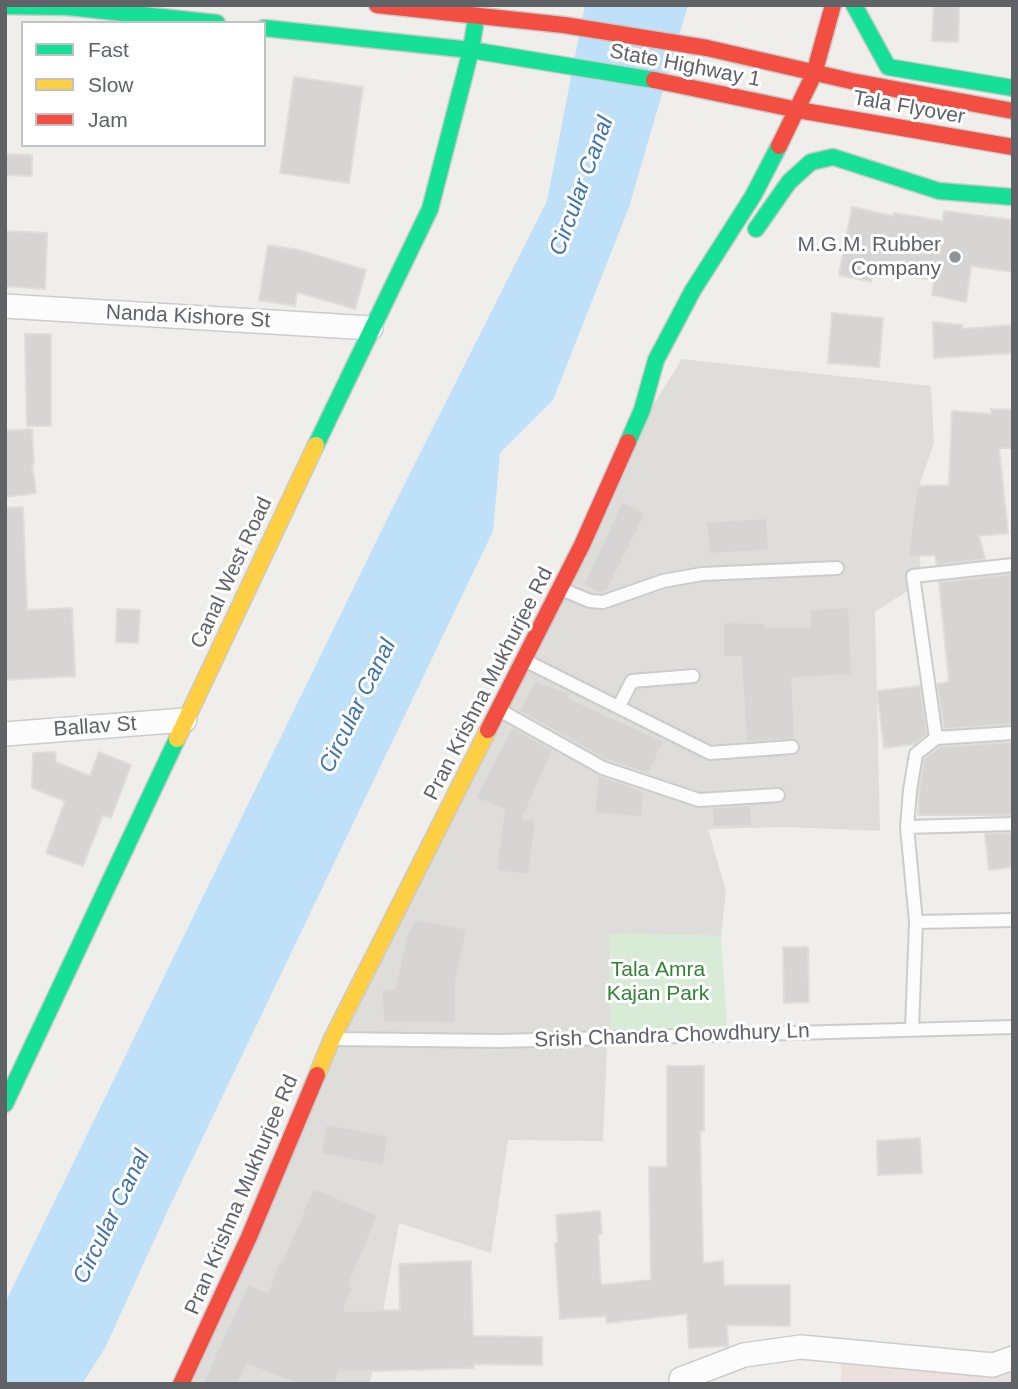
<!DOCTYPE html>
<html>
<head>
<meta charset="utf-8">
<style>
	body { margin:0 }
	#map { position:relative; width:1018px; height:1389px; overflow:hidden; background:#efeeea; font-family:Helvetica,sans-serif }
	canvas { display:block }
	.frame { position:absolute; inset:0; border:7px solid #5f6368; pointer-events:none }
	.legend { position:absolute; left:21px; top:21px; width:245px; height:126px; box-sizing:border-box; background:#fff; border:2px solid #bfc1c3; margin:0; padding:9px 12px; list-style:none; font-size:21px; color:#5f6368 }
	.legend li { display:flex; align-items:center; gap:14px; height:35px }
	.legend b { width:35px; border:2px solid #bfc1c3 }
</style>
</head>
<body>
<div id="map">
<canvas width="1018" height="1389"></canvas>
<div class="frame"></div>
<ul class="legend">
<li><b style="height:9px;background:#16e098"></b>Fast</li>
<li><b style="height:9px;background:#ffcf43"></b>Slow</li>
<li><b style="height:9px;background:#f24e42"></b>Jam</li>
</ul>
</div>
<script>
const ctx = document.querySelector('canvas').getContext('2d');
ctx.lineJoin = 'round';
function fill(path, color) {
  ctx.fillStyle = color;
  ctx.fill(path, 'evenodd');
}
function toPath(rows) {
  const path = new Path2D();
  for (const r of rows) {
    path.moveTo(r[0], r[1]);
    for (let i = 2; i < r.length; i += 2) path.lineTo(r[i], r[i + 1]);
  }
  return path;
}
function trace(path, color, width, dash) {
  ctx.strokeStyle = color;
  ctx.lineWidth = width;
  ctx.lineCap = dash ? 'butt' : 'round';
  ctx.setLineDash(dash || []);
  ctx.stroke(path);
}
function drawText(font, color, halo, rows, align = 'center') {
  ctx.font = font + ' Helvetica,sans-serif';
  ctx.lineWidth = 6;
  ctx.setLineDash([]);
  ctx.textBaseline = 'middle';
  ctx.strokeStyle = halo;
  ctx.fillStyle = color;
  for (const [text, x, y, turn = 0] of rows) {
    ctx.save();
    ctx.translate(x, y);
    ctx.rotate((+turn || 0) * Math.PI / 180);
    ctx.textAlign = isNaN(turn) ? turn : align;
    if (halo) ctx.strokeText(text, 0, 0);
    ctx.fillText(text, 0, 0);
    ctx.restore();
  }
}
fill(toPath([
	[682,359,931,386,934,443,917,492,921,582,875,612,880,831,787,827,708,829,726,891,721,936,610,934,610,1032,482,1036,344,1031,651,408],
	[342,1042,607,1044,603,1141,508,1140,491,1253,399,1223,370,1384,185,1384]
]), '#dfddda');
fill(toPath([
	[841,1356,975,1375,1011,1369,1012,1384,841,1384]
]), '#eae0de');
fill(toPath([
	[609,934,721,936,727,1027,610,1032]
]), '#d8ebd6');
fill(toPath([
	[585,5,688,5,629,207,553,400,500,453,493,531,169,1208,105,1348,82,1384,5,1384,5,1303,391,511,547,201]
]), '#bfe0f9');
const building = toPath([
	[934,5,959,5,958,42,932,41,934,5],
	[294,77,363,87,349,183,280,173,294,77],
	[5,154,32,155,32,176,5,175,5,154],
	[852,207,893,216,894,213,943,221,944,211,1013,220,1013,272,971,266,966,302,932,295,934,280,873,271,871,282,839,275,852,207],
	[5,231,47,233,45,289,5,286,5,231],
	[268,245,299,250,366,270,355,309,297,292,295,306,259,300,268,245],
	[832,313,883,318,879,367,828,363,832,313],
	[933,322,963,325,962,329,1013,325,1013,353,934,358,933,322],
	[25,334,51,334,51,426,27,426,25,334],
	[991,409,1013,410,1013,448,999,448,1008,533,979,536,985,559,937,565,935,555,908,557,917,486,949,485,952,411,991,414,991,409],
	[32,429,34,464,32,465,36,493,5,497,5,431,32,429],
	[622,501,646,513,607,591,599,593,583,585,622,501],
	[23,507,27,610,72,608,75,676,5,680,5,508,23,507],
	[767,518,769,550,709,554,706,522,767,518],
	[1013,574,1013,724,944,729,937,684,949,682,939,582,1013,574],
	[849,607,852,675,792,678,795,739,746,742,741,657,723,657,723,622,765,623,765,627,810,627,809,610,849,607],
	[117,609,140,610,138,643,116,642,117,609],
	[535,680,571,694,569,698,664,741,649,774,607,760,519,711,535,680],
	[920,686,927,734,914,744,884,748,877,691,920,686],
	[512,727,553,750,523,818,536,819,529,875,496,871,504,809,475,798,512,727],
	[1013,742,1013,815,918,815,919,791,924,759,939,747,1013,742],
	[55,752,56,762,90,776,99,752,131,765,111,818,103,815,83,866,46,853,65,801,32,788,33,753,55,752],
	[598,775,644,791,642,817,594,813,598,775],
	[751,805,752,826,713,827,712,808,751,805],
	[1013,833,1013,867,989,870,985,834,1013,833],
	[415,919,467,929,456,981,456,1023,383,1022,382,989,395,989,406,936,415,919],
	[783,947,808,947,809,1002,784,1003,783,947],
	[667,1066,704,1066,704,1131,700,1131,703,1263,723,1261,724,1285,790,1285,790,1326,727,1325,728,1346,689,1348,687,1314,607,1323,606,1316,560,1319,555,1243,558,1243,556,1215,600,1211,602,1234,598,1234,601,1285,651,1280,649,1167,667,1167,667,1066],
	[326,1124,389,1136,383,1166,321,1154,326,1124],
	[920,1138,922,1173,878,1175,877,1141,920,1138],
	[313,1188,378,1215,349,1285,353,1287,344,1311,400,1310,399,1264,471,1261,473,1336,542,1337,542,1365,474,1364,474,1368,339,1372,335,1384,299,1384,247,1365,238,1384,202,1384,248,1284,268,1293,279,1261,282,1262,313,1188]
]);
fill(building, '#d6d5d3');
trace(building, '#deddd9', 2);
const lane = toPath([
	[1013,565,913,576,936,738,1013,733],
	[561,589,590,601,603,602,663,581,702,574,837,568],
	[524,660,710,753,792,747],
	[619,706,632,681,693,676],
	[501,711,603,768,699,800,778,795],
	[907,827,1013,824],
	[916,922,1013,920],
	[912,1029,916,922,907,827,910,790,916,754,936,738],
	[334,1039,499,1041,1013,1027]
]);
const street = toPath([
	[5,306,371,328],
	[5,734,185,720],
	[681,1384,681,1379,744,1355,801,1347,993,1365,1013,1358]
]);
const fast = toPath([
	[854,5,888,67,1013,88],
	[5,6,68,7,217,23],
	[264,28,471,50,654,80],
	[756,229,789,182,811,162,833,157,939,191,1013,197],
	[628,442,642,410,656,360,693,290,753,196,779,146],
	[316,445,430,209,471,50,475,25],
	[5,1104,177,739]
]);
const slow = toPath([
	[177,739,316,445],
	[317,1075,332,1039,488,730]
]);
const jam = toPath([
	[377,5,564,25,707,48,851,81,1013,111],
	[654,80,798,110,1013,147],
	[779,146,814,74,833,5],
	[488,730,582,545,628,442],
	[181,1384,249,1237,317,1075]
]);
trace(lane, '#cbcccc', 16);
trace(street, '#cbcccc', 26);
trace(fast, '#cacacb', 19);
trace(slow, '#cacacb', 19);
trace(jam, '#cacacb', 19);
trace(lane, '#fdfcfc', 12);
trace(street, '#fdfcfc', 23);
trace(fast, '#16e098', 16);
trace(slow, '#ffcf43', 16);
trace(jam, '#f24e42', 16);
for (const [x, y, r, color] of [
	[955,257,7,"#919496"]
]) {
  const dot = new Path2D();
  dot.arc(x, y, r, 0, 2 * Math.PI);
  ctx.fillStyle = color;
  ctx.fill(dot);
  trace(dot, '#fff', 2.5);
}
drawText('21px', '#5f6368', '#fff', [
	["State Highway 1",685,66,11],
	["Tala Flyover",909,108,10],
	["Nanda Kishore St",188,317,3],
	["Canal West Road",232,573,-65],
	["Pran Krishna Mukhurjee Rd",489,684,-63],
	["Ballav St",95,727,-4],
	["Srish Chandra Chowdhury Ln",672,1036,-2],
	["Pran Krishna Mukhurjee Rd",242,1195,-67]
]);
drawText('21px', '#5f6368', '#fff', [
	["M.G.M. Rubber",941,245],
	["Company",941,269]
], 'right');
drawText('21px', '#348238', '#fff', [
	["Tala Amra",658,970],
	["Kajan Park",658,994]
]);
drawText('italic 23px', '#4174aa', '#fff', [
	["Circular Canal",582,186,-70],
	["Circular Canal",358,706,-64],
	["Circular Canal",112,1217,-64]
]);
</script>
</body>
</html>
